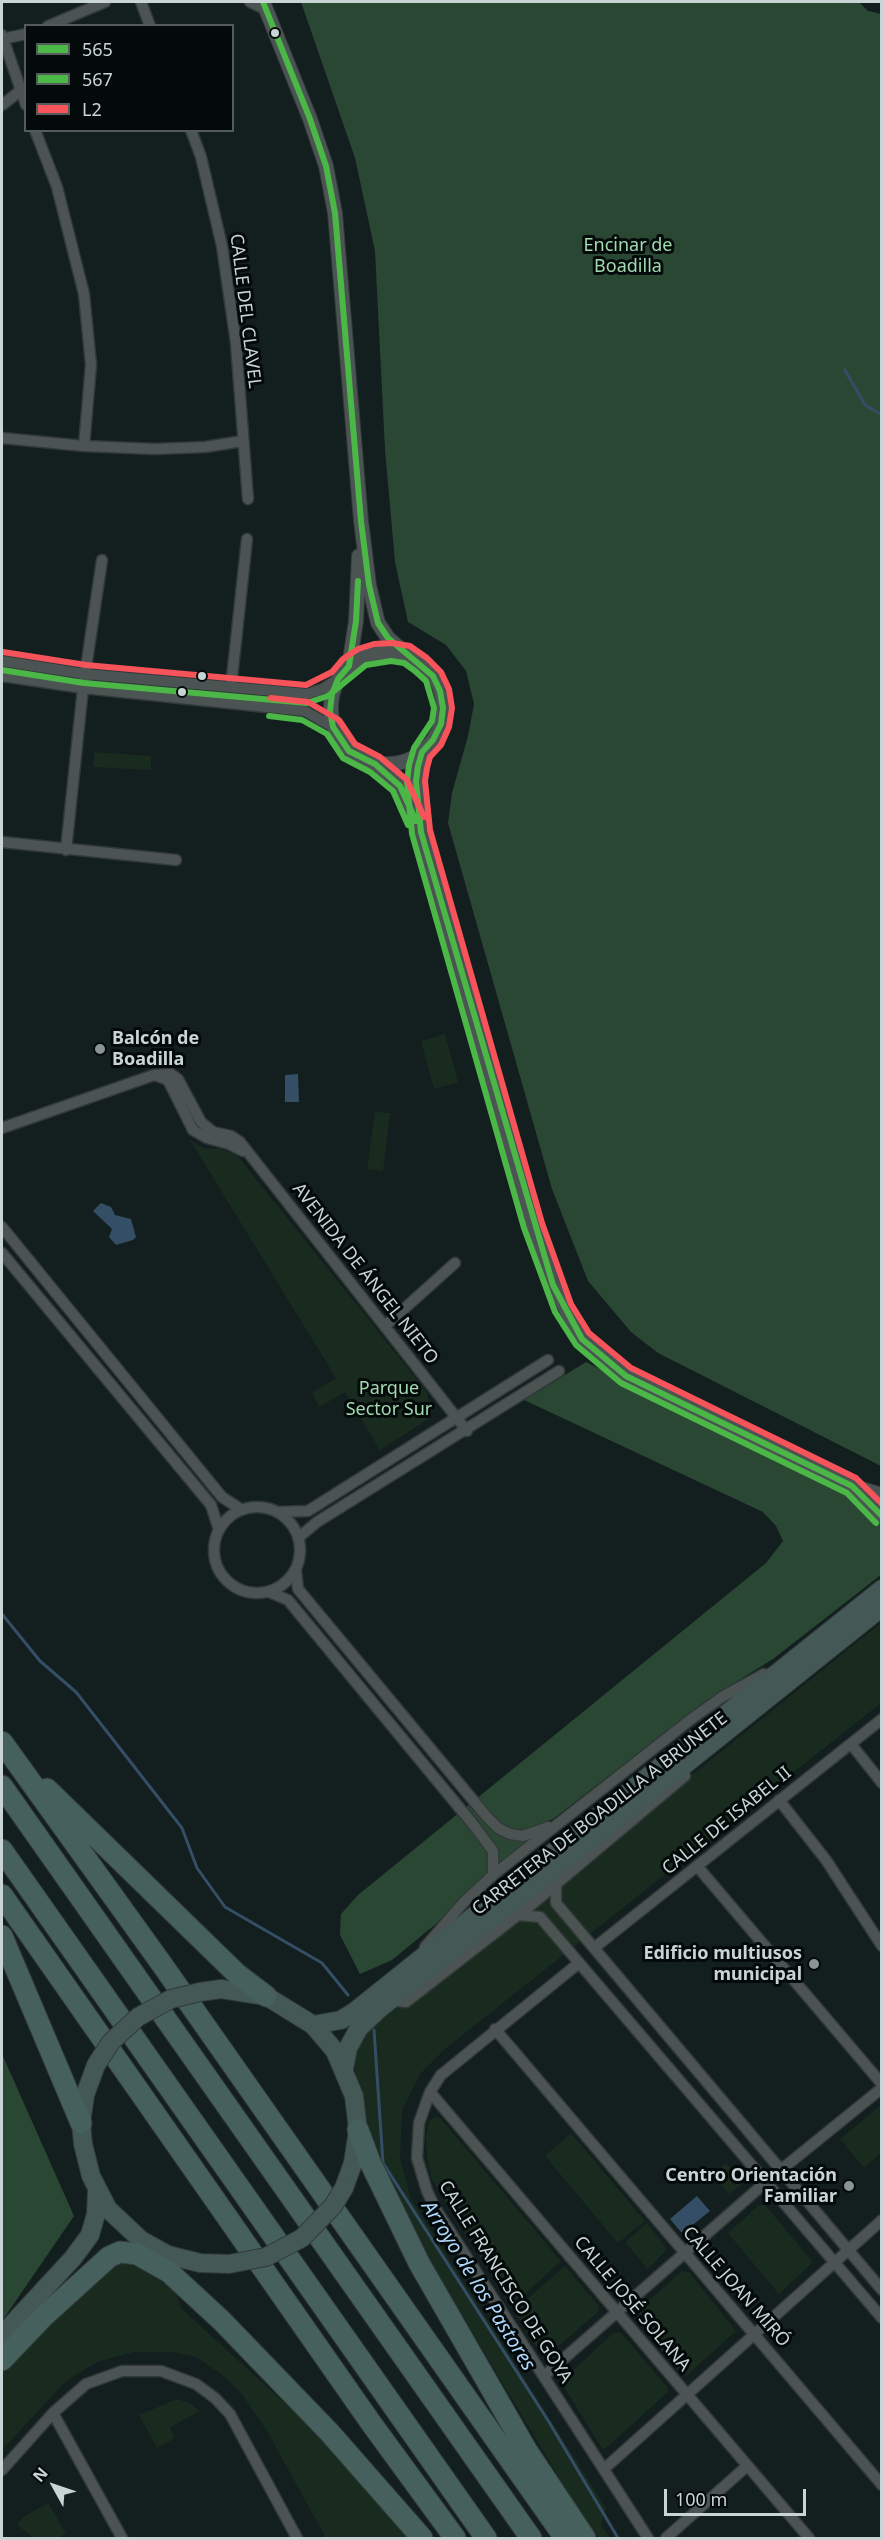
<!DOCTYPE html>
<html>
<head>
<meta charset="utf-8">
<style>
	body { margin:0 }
	#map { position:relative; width:883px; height:2540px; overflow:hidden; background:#131e1e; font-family:"Noto Sans",sans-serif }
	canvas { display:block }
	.frame { position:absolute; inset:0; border:3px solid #c9d4d4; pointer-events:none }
	.legend { position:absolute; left:24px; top:24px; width:210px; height:108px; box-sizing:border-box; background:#040a0a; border:2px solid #535b5b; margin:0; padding:8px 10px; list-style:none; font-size:18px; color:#c9d4d4 }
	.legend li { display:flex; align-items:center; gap:12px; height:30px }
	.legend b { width:30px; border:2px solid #535b5b }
	.north { position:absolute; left:24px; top:2456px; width:60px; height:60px; -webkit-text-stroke:4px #040a0a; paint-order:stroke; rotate:310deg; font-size:16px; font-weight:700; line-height:24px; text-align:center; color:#c9d4d4 }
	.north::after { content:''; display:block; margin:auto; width:21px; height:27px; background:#c9d4d4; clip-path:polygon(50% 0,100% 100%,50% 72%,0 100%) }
	.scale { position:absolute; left:664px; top:2489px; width:142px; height:27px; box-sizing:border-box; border:3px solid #c9d4d4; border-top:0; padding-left:8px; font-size:18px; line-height:21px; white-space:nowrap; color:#c9d4d4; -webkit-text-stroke:4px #040a0a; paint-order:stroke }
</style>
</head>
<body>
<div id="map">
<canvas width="883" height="2540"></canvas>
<div class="frame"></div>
<ul class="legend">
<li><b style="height:8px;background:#4ab747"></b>565</li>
<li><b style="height:8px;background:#4ab747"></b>567</li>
<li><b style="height:8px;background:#f7535a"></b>L2</li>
</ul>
<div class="north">N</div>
<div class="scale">100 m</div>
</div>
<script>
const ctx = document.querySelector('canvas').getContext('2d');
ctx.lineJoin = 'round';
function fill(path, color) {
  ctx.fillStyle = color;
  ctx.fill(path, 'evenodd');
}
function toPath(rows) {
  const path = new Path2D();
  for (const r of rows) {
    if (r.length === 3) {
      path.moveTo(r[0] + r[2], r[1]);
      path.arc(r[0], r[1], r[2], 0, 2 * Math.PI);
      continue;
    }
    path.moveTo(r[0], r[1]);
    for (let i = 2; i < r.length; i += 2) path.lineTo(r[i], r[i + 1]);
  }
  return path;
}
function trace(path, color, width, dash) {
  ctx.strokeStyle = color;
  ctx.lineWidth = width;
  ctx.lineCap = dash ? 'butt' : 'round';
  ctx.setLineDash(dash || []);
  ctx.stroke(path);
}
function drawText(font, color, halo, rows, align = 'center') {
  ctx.font = font + ' "Noto Sans",sans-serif';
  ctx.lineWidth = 6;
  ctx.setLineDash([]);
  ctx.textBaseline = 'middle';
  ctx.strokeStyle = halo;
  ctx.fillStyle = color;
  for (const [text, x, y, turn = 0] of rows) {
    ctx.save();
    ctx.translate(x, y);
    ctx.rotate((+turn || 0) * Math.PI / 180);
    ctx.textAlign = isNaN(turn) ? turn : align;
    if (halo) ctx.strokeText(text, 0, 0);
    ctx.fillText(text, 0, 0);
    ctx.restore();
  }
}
fill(toPath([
	[94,752,151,756,151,770,93,767],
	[445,1034,458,1082,434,1089,421,1041],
	[375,1112,390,1113,383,1171,367,1169],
	[190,1140,203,1148,220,1149,236,1154,426,1391,432,1409,430,1418,380,1450,345,1392,319,1407,312,1393,336,1378],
	[881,1623,881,1703,445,2049,420,2074,402,2111,400,2158,411,2199,606,2508,601,2525,610,2538,599,2538,570,2496,425,2253,371,2142,359,2100,354,2062,358,2048,371,2028,518,1915],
	[881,2105,881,2153,864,2168,840,2139],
	[436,2117,441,2119,561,2261,511,2307,432,2180,427,2158,426,2136,429,2121],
	[571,2133,645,2221,618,2243,545,2156],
	[726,2163,743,2183,729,2194,713,2175],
	[765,2205,813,2262,779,2294,728,2233,758,2206],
	[647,2223,667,2249,648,2269,625,2242],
	[116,2256,171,2277,181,2308,362,2474,418,2538,326,2538,267,2431,241,2393,221,2374,196,2357,173,2352,134,2352,97,2362,66,2381,2,2450,2,2364],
	[565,2266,598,2305,599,2311,546,2357,541,2354,514,2311],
	[682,2271,689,2272,736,2331,686,2376,683,2376,635,2318,636,2312],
	[618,2332,622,2334,667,2387,668,2392,605,2449,601,2447,561,2382,612,2334],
	[177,2399,192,2404,199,2411,170,2428,175,2438,157,2448,139,2415],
	[48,2503,66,2533,58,2538,34,2538,17,2525,23,2517]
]), '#192b1f');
fill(toPath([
	[301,2,859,2,868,11,881,14,881,1466,658,1353,631,1332,588,1281,552,1189,448,823,452,793,468,736,474,704,466,671,446,645,408,622,395,562,385,450,375,251,355,158],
	[586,1362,841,1488,881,1525,882,1574,773,1659,704,1702,553,1819,540,1824,528,1842,463,1895,437,1923,392,1960,360,1974,340,1935,341,1914,358,1895,766,1563,783,1541,776,1526,763,1512,524,1400],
	[2,2054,74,2216,2,2321]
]), '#2a4734');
fill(toPath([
	[298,1074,299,1102,285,1102,285,1075],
	[101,1203,111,1207,115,1215,131,1219,136,1237,133,1240,116,1245,109,1237,112,1229,93,1211],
	[697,2196,710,2211,684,2232,681,2232,670,2219]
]), '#344f65');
trace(toPath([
	[845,370,865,405,882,415],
	[2,1614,40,1661,76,1692,182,1828,197,1868,225,1907,322,1963,348,1995],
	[374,2030,383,2163,549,2422,618,2538]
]), '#344f65', 3);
const minor = toPath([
	[141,2,150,26],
	[250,2,265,9],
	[48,26,105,2],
	[2,35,26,105],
	[2,39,26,34],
	[2,105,20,91],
	[35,130,57,187,84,294,91,365,84,446],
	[191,130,201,157,222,246,236,343,248,499],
	[2,438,84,446,154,449,205,447,243,441],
	[2,661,85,674,307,694,323,689,338,679],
	[2,676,83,688,305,711,333,727],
	[231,687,247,539],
	[2,842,176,860],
	[66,850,83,688,102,560],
	[157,1076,168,1080,193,1130,207,1138,229,1144,243,1151],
	[2,1128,154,1075,171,1074,178,1079,201,1122,213,1132,231,1136,240,1142,467,1431],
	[2,1227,222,1497,242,1510],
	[2,1253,211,1505,219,1530],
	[385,1326,455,1263],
	[257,1550,43],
	[277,1512,308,1511,548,1360],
	[298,1538,317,1522,559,1371],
	[296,1570,298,1589,487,1817,498,1828,510,1834,523,1836,548,1827],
	[269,1592,288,1600,472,1823,493,1851,493,1875],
	[851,1744,882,1783],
	[779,1800,826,1860,882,1946],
	[697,1866,882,2084],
	[556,1884,556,1903,882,2290],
	[518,1915,540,1917,882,2318],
	[425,1947,463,1903,493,1875,690,1720,722,1697,764,1674],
	[594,1948,882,1719],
	[579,1963,441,2075,430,2092,419,2123,417,2158,427,2191,435,2208,648,2538],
	[391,2000,406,2002,536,1901,685,1776],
	[495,2029,882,2485],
	[430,2092,809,2538],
	[545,2375,766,2182,882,2088],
	[53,2413,122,2538],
	[604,2469,882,2220],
	[2,2470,53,2413,86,2384,122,2371,161,2371,196,2384,215,2398,230,2414,297,2538],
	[666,2538,747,2466]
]);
const tertiary = toPath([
	[263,2,310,119,326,166,335,213,361,521,369,585,378,623,388,638,407,655],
	[387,708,56],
	[349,666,356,621,359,556],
	[375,764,400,786,421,832,533,1226,553,1285,579,1334,626,1376,852,1486,882,1495],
	[420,821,416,781,422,752],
	[854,1488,882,1517]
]);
const primary = toPath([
	[200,1992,221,1989,266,1996,313,2025,335,2051,354,2096,358,2130,353,2163,344,2188],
	[313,2025,341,2020,354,2012,882,1589],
	[96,2065,85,2095,81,2123,83,2144,91,2176,108,2209,141,2240,168,2255,200,2263,229,2264],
	[344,2069,348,2048,359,2028,378,2010,882,1607],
	[2,2335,73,2258,90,2235,96,2214,97,2191]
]);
const motorway = toPath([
	[2,1742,161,1963,565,2538],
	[2,1786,531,2538],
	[47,1789,237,1974,266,1996],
	[2,1850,486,2538],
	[2,1895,371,2423,455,2538],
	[2,1936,81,2123],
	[358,2130,370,2162,419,2263,527,2451,585,2538],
	[2,2360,43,2317,109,2257,120,2252,137,2254,169,2272,222,2321,330,2433,422,2538]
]);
trace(minor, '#313939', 13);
trace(tertiary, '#313939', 16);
trace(primary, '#313939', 20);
trace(motorway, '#313939', 23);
trace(minor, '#4b5353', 10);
trace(tertiary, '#4b5353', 14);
trace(primary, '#445856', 18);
trace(motorway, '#45605d', 21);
const primaryBridge = toPath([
	[96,2065,111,2042,138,2017,171,1999,200,1992],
	[229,2264,266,2257,302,2238,333,2206,344,2188]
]);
trace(primaryBridge, '#313939', 20, []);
trace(primaryBridge, '#445856', 18);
trace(toPath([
	[263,2,310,119,326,166,335,213,361,521,369,585,378,623,388,638,433,676,440,691,443,708,441,724,433,740,422,752,418,766,416,781,421,832,553,1285,582,1339,626,1376,852,1486,882,1516],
	[358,581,356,621,349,666,338,679,332,694,330,711,333,727,349,751,375,764,400,786,416,821]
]), '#4ab747', 6);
trace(toPath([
	[2,670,84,683,307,703,328,696,366,665,391,661,404,663,415,671,426,681,434,708,432,721,414,748,409,765,407,782,412,834,524,1228,555,1312,576,1345,621,1383,847,1493,876,1523],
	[269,716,302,720,327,734,343,758,370,772,393,791,408,825]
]), '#4ab747', 6);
trace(toPath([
	[3,652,86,665,306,685,332,672,343,659,358,649,374,644,392,643,410,646,427,658,441,672,449,689,452,708,449,727,441,745,430,757,427,768,425,781,430,830,542,1223,571,1304,589,1333,631,1368,856,1478,882,1504],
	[271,698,308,702,339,720,355,744,380,757,407,780,424,817]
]), '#f7535a', 6);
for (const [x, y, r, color] of [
	[275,33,5,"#c9d4d4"],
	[202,676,5,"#c9d4d4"],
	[182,692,5,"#c9d4d4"],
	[100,1049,6,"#899494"],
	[814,1964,6,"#899494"],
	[849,2186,6,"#899494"]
]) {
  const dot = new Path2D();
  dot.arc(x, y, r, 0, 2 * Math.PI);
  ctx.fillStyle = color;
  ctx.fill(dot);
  trace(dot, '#040a0a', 2);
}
drawText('18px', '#a2dab0', '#040a0a', [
	["Encinar de",628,246],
	["Boadilla",628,267],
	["Parque",389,1389],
	["Sector Sur",389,1410]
]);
drawText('18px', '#c9d4d4', '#040a0a', [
	["CALLE DEL CLAVEL",245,311,83],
	["AVENIDA DE ÁNGEL NIETO",365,1274,52],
	["CARRETERA DE BOADILLA A BRUNETE",600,1814,-38],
	["CALLE DE ISABEL II",727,1821,-39],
	["CALLE FRANCISCO DE GOYA",505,2282,58],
	["CALLE JOAN MIRÓ",736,2287,49],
	["CALLE JOSÉ SOLANA",632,2304,50]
]);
drawText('bold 18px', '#c9d4d4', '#040a0a', [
	["Balcón de",112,1039,"left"],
	["Boadilla",112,1060,"left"],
	["Edificio multiusos",802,1954],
	["municipal",802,1975],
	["Centro Orientación",837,2176],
	["Familiar",837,2197]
], 'right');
drawText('italic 20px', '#aed7fb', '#040a0a', [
	["Arroyo de los Pastores",478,2286,58]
]);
</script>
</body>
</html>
